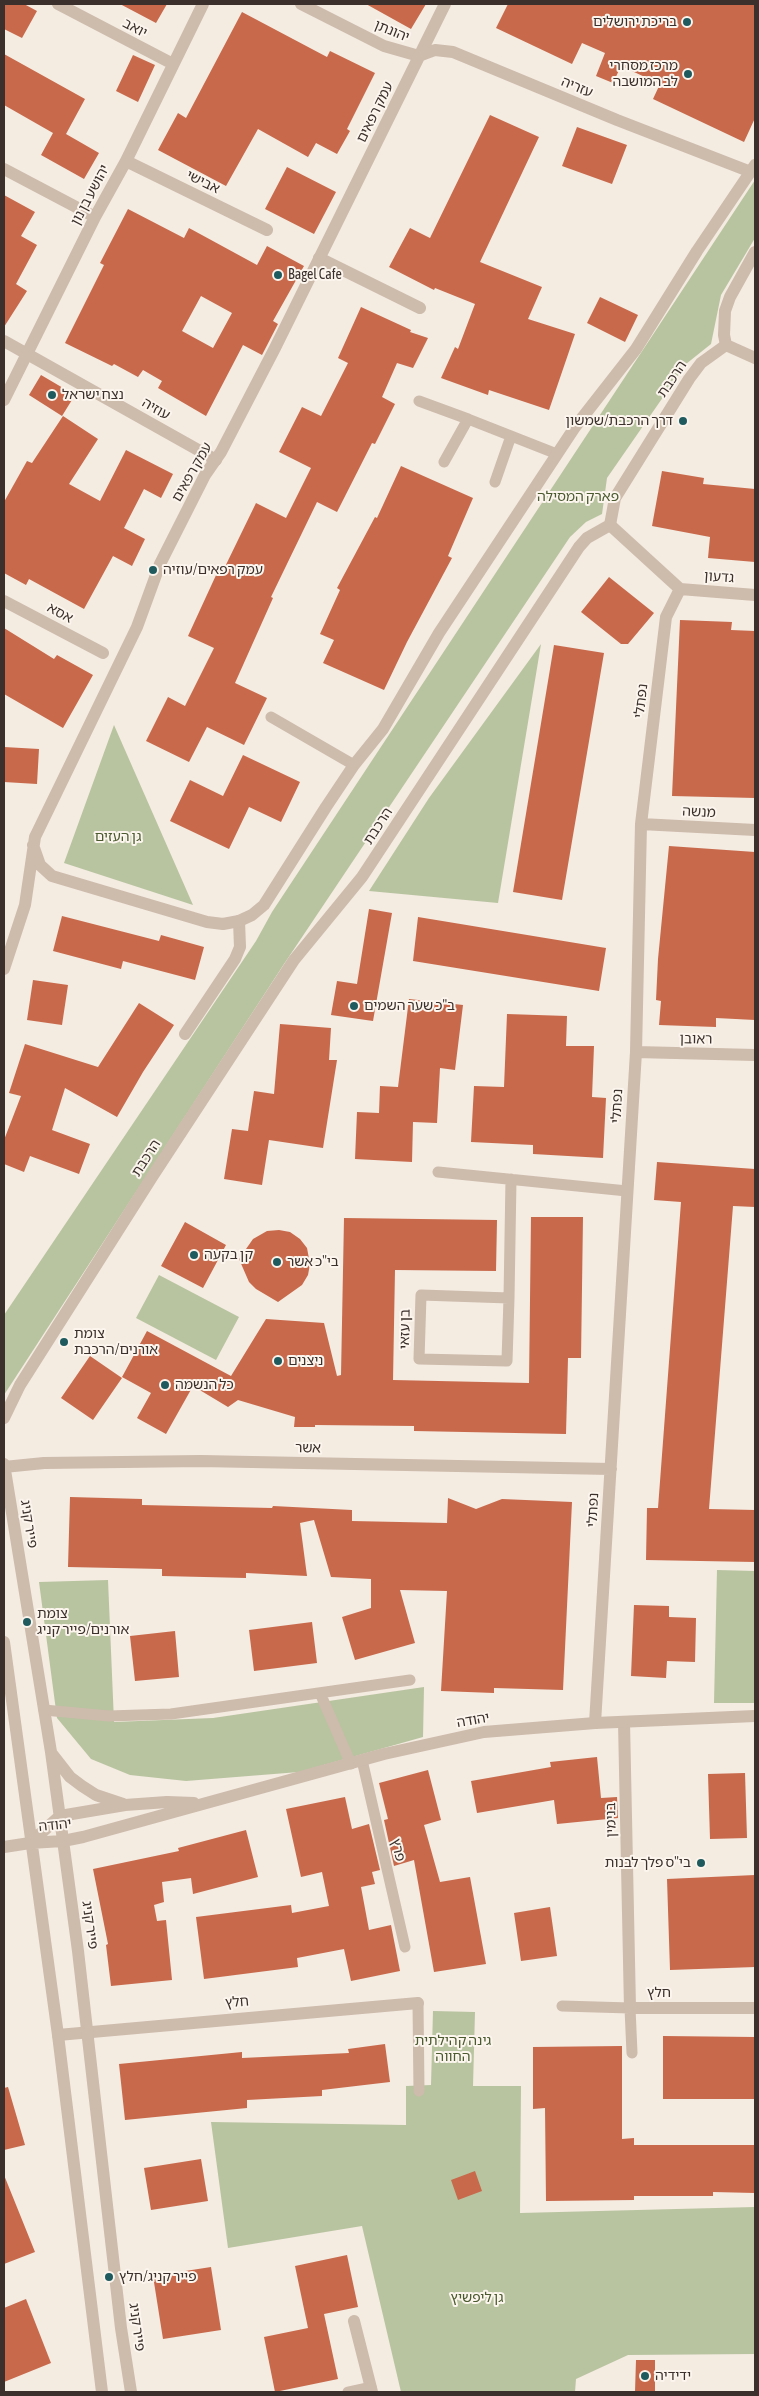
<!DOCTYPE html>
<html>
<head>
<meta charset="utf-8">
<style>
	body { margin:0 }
	#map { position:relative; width:759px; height:2396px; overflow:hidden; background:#f4ebe1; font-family:"Asap Condensed",sans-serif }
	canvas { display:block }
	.frame { position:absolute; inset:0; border:5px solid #3b302b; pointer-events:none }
</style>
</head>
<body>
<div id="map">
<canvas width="759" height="2396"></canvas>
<div class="frame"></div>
</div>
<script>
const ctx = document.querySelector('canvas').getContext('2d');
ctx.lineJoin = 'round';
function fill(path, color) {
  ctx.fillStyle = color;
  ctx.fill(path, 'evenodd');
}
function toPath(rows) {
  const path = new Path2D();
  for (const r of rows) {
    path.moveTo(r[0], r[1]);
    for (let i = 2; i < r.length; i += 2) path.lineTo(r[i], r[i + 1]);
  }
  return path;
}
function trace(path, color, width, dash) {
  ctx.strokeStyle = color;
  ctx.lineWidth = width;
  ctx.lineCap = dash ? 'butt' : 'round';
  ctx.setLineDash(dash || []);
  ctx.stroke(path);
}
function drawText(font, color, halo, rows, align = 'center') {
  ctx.font = font + ' "Asap Condensed","Noto Sans Hebrew",sans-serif';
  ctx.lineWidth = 4;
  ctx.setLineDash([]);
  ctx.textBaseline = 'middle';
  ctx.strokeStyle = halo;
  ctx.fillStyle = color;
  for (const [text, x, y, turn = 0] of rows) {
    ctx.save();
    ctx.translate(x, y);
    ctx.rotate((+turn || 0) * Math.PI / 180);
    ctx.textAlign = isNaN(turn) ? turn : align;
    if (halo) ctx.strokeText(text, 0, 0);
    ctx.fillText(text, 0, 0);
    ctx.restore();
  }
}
fill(toPath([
	[755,180,755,238,721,295,711,344,686,364,607,478,602,514,586,522,570,537,284,964,4,1395,4,1315,256,941,272,912],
	[541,644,498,903,369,891,429,798],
	[114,725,193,905,64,863],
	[159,1275,239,1317,216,1360,136,1318],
	[717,1570,755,1571,755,1703,714,1703],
	[108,1580,114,1722,213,1718,424,1687,423,1737,299,1772,186,1781,130,1775,91,1759,57,1718,39,1582],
	[433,2011,475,2012,473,2086,521,2086,520,2213,755,2207,755,2354,628,2355,576,2379,575,2392,401,2392,362,2226,228,2248,211,2122,406,2125,406,2086,431,2085]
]), '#b8c4a0');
fill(toPath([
	[4,4,24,4,37,11,22,38,4,29],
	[120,4,167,4,156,23],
	[366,4,426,4,411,29],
	[508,4,755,4,755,118,744,142,653,99,660,84,621,66,613,83,596,76,605,53,582,43,572,64,496,28],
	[242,12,327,57,330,51,375,73,347,129,350,131,337,154,316,143,308,157,258,129,226,186,158,150,178,113,186,118],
	[4,54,85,99,66,134,99,153,84,179,41,155,53,133,4,105],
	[133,55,155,65,138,102,116,91],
	[490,115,539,137,480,262,542,287,528,319,575,334,549,410,489,390,488,395,441,378,455,347,458,349,475,304,435,288,434,290,389,267,410,228,430,238],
	[577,127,627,145,612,184,562,166],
	[287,167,336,192,314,234,265,209],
	[4,195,35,212,21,236,37,245,16,284,27,291,4,327],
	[128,209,184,238,189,228,257,265,267,246,304,266,273,321,278,324,262,355,243,345,206,416,158,388,162,381,143,370,138,377,114,364,112,366,65,343,104,265,100,263],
	[201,296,232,313,213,348,182,331],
	[600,297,638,315,625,342,587,323],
	[361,307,411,330,410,332,428,338,413,368,397,363,382,397,395,404,375,444,372,443,337,512,317,502,271,597,273,598,235,683,267,698,244,745,207,727,189,762,146,741,168,697,185,706,214,648,188,636,217,573,221,575,256,503,286,518,311,468,279,452,302,407,321,416,348,363,338,358],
	[41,375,75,395,62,416,29,395],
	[63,416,98,439,69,484,100,501,126,450,173,474,161,498,144,489,124,528,145,539,132,566,113,556,84,609,29,579,26,585,4,573,4,502,27,461,32,463],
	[401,466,473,498,448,556,452,558,407,642,384,690,323,663,334,640,320,634,340,590,337,588,375,517,377,518],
	[662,471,704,478,703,484,755,489,755,562,708,558,710,537,652,526],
	[609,577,654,613,628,644,621,644,581,612],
	[680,620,732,622,731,630,755,631,755,798,672,796],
	[4,628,54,659,57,655,93,675,63,728,4,694],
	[554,645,604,653,562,900,513,892],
	[4,747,39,749,37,784,4,782],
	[243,755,300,782,281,822,249,807,229,849,170,821,190,780,223,796],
	[669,846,755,852,755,1020,716,1018,716,1027,659,1025,661,1001,656,1000,658,959],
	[369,909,392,913,373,1021,331,1015,337,981,357,984],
	[62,916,159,941,161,935,204,947,195,980,123,961,121,969,53,951],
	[418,917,606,948,599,991,413,961],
	[33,980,68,985,62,1025,27,1020],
	[409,999,463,1005,455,1070,440,1068,437,1123,413,1122,412,1162,355,1159,357,1112,379,1113,380,1086,398,1087],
	[139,1003,174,1025,143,1072,117,1117,65,1088,52,1130,90,1144,79,1174,30,1156,24,1172,4,1164,4,1140,21,1096,9,1093,25,1044,98,1067],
	[507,1014,567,1016,566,1046,594,1046,592,1097,606,1098,603,1158,533,1154,533,1145,471,1142,474,1086,504,1087],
	[280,1024,331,1028,329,1060,337,1060,323,1148,269,1140,262,1185,224,1179,232,1129,248,1131,254,1091,274,1094],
	[657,1162,755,1169,755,1207,733,1206,709,1509,755,1510,755,1562,646,1560,647,1508,658,1508,681,1202,654,1200],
	[531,1217,583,1217,581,1358,568,1358,566,1434,414,1431,414,1426,315,1425,315,1427,294,1427,295,1417,238,1400,228,1407,193,1386,166,1434,137,1418,151,1393,122,1377,147,1331,231,1376,266,1319,324,1323,337,1376,341,1375,344,1218,497,1220,496,1271,395,1270,393,1380,529,1383],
	[185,1222,226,1245,203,1288,161,1266],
	[279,1230,290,1232,300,1239,307,1248,310,1264,308,1275,302,1285,278,1302,256,1289,249,1282,239,1259,253,1239,267,1231],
	[90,1356,122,1378,93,1420,61,1398],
	[70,1497,142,1499,142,1505,272,1508,273,1506,352,1510,352,1521,447,1523,448,1498,476,1509,502,1499,572,1502,563,1690,494,1688,494,1693,441,1691,447,1591,400,1590,415,1643,355,1660,342,1617,371,1608,371,1579,331,1577,314,1520,300,1523,307,1576,246,1573,246,1578,162,1576,162,1569,68,1567],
	[634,1605,669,1606,669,1617,696,1618,695,1662,667,1661,666,1678,631,1676],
	[312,1622,317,1663,254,1671,249,1630],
	[175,1631,179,1677,135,1681,130,1636],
	[597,1757,601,1798,617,1797,618,1818,557,1824,554,1800,477,1813,471,1781,551,1767,550,1762],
	[428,1770,441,1820,424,1825,440,1882,470,1877,486,1964,434,1972,414,1860,394,1866,384,1820,388,1819,379,1783],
	[745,1773,747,1838,710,1839,708,1774],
	[345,1797,352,1829,369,1824,380,1870,372,1872,375,1884,361,1887,369,1930,391,1925,400,1971,351,1981,344,1949,297,1958,298,1967,204,1979,196,1917,291,1905,292,1913,329,1906,322,1872,301,1877,286,1809],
	[246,1830,258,1877,193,1894,191,1878,162,1882,164,1902,154,1905,157,1921,166,1920,172,1980,111,1986,106,1945,108,1944,93,1869,179,1851,178,1848],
	[755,1875,755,1967,670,1970,667,1879],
	[550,1907,557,1956,521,1961,514,1913],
	[663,2036,755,2037,755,2099,663,2099],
	[385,2044,390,2082,322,2090,322,2096,247,2100,247,2108,125,2120,119,2064,242,2052,242,2058,349,2053,348,2049],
	[622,2046,622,2139,634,2138,634,2145,755,2145,755,2193,713,2192,713,2196,634,2196,634,2200,546,2201,545,2108,533,2109,533,2047],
	[8,2087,25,2145,4,2150,4,2088],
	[201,2159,208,2201,151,2210,144,2168],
	[475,2171,482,2191,458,2200,451,2180],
	[4,2175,35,2252,4,2264],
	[347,2255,358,2307,324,2314,338,2379,275,2392,264,2337,308,2328,295,2266],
	[211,2267,221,2330,163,2339,153,2276],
	[26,2299,51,2363,4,2382,4,2308],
	[636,2360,655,2360,655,2392,635,2392]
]), '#c8694b');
trace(toPath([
	[419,401,468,419],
	[444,462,468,419,557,454],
	[495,482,511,436],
	[271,717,354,765],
	[438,1172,627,1191],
	[509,1298,421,1295,419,1359,507,1361,509,1298,511,1179],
	[320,1693,351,1764],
	[44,1710,109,1716,171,1714,410,1680],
	[362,1760,405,1947],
	[418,2003,419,2091],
	[562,2006,630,2008,632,2053],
	[348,2392,371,2387]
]), '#cdbbac', 11);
trace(toPath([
	[58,4,173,64],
	[301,4,384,46,419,56],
	[126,161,267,230],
	[4,169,95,217],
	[755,252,730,297,725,311,724,335,726,345,755,358],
	[319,258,420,308],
	[4,341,216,460],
	[4,400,95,217,126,161,203,4],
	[680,589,755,595],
	[4,601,103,653],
	[641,824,755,830],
	[185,1034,235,959,240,947,239,921],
	[636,1052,755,1055],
	[4,1467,44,1463,201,1461,611,1469],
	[624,1722,630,2008,755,2008],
	[595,1723,636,1052,641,824,666,617,680,589,610,525],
	[4,1847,30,1843],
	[58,2035,418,2003],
	[354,2321,372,2392]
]), '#cdbbac', 12);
trace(toPath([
	[419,56,435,50,453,52,617,120,751,172],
	[33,845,40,865,52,876,207,922,223,924,239,921,252,915,264,905,326,807,354,765,383,729,439,633,575,427,636,349,697,251,755,165],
	[4,969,25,905,35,837,137,627,160,564,205,475,221,452,275,348,445,4],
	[4,1418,20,1385,152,1177,294,960,362,877,579,547,587,538,610,525,615,498,689,379,701,363,726,345],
	[4,1464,51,1752,78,1951,121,2328,131,2392],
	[4,1642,58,2035,102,2392],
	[52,1754,70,1777,82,1786,96,1795,123,1804],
	[30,1843,63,1841,83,1837,384,1754,484,1732,595,1723,755,1716],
	[30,1843,60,1816,125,1805,167,1802,194,1803]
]), '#cdbbac', 12);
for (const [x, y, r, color] of [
	[687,22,5,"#1f5a5e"],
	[688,74,5,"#1f5a5e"],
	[278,275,5,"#1f5a5e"],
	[52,395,5,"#1f5a5e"],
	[683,421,5,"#1f5a5e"],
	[153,570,5,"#1f5a5e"],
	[354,1006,5,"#1f5a5e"],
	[194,1255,5,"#1f5a5e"],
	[277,1262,5,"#1f5a5e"],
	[64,1342,5,"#1f5a5e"],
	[278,1361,5,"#1f5a5e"],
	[165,1385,5,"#1f5a5e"],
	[27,1622,5,"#1f5a5e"],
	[701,1863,5,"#1f5a5e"],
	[109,2277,5,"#1f5a5e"],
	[645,2376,5,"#1f5a5e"]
]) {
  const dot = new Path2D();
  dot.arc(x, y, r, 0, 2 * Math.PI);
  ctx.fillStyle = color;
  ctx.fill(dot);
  trace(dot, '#fbf5ee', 2);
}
drawText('14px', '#3b302b', '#fbf5ee', [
	["בריכת ירושלים",677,22,"right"],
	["מרכז מסחרי",678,66,"right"],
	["לב המושבה",678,82,"right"],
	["Bagel Cafe",288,275],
	["נצח ישראל",62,395],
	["דרך הרכבת/שמשון",673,421,"right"],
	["עמק רפאים/עוזיה",163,570],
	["ב\"כ שער השמים",364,1006],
	["קן בקעה",204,1255],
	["בי\"כ אשר",287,1262],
	["צומת",74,1334],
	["אורנים/הרכבת",74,1350],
	["ניצנים",288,1361],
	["כל הנשמה",175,1385],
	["צומת",37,1614],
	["אורנים/פייר קניג",37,1630],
	["בי\"ס פלך לבנות",691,1863,"right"],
	["פייר קניג/חלץ",119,2277],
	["ידידיה",655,2376]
], 'left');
drawText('14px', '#3b302b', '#fbf5ee', [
	["יואב",135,28,28],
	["יהונתן",392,31,22],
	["עזריה",577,87,23],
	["עמק רפאים",375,112,-64],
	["אבישי",203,182,26],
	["יהושע בן נון",90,195,-62],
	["הרכבת",672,379,-56],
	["עוזיה",156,409,30],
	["עמק רפאים",192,472,-60],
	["גדעון",719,577,4],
	["אסא",60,613,28],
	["נפתלי",641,701,-83],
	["מנשה",699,812,3],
	["הרכבת",378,826,-57],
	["ראובן",696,1039,1],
	["נפתלי",617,1106,-87],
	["הרכבת",146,1158,-57],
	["בן עזאי",405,1329,-89],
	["אשר",308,1448,1],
	["נפתלי",593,1510,-87],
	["פייר קניג",29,1524,81],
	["יהודה",473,1720,-10],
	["בנימין",611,1820,-91],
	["יהודה",55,1825,-6],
	["פרץ",398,1850,77],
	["פייר קניג",90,1925,82],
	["חלץ",659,1993],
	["חלץ",237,2002,-5],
	["פייר קניג",137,2327,82]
]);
drawText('14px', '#4a5a2e', '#fbf5ee', [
	["פארק המסילה",578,497],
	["גן העזים",118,837],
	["גינה קהילתית",453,2041],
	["החווה",453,2057],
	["גן ליפשיץ",477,2298]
]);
</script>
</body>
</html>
